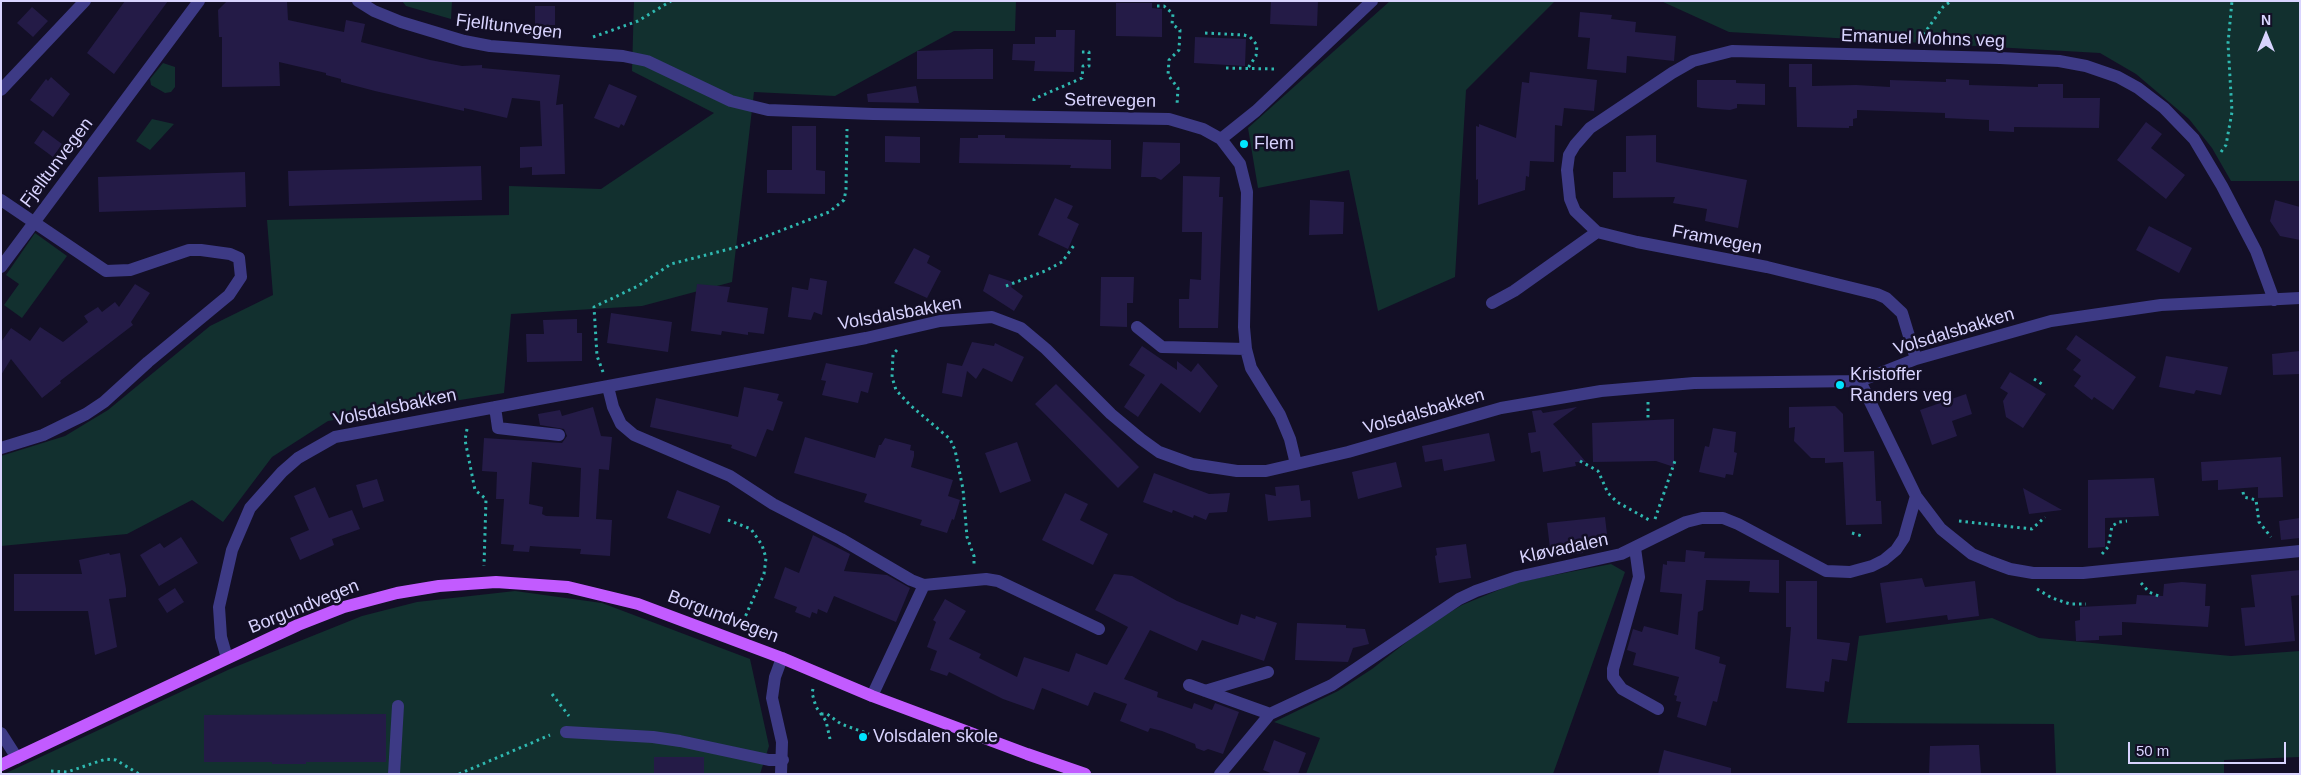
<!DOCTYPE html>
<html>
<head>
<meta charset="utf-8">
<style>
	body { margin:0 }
	#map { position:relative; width:2301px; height:775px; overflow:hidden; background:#130f26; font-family:Arial,sans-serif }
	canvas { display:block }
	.frame { position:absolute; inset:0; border:2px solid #d9d4ff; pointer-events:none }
	.north { position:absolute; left:2241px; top:10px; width:50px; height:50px; -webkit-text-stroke:4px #130f26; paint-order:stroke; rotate:0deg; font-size:14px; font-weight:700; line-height:20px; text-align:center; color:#d9d4ff }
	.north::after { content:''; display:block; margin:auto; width:18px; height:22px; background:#d9d4ff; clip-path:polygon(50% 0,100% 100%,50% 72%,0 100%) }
	.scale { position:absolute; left:2128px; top:742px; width:158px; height:22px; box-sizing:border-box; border:2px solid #d9d4ff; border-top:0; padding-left:6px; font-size:15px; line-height:18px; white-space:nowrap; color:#d9d4ff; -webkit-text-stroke:4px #130f26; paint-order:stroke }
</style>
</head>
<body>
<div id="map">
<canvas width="2301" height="775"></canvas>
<div class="frame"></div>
<div class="north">N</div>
<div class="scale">50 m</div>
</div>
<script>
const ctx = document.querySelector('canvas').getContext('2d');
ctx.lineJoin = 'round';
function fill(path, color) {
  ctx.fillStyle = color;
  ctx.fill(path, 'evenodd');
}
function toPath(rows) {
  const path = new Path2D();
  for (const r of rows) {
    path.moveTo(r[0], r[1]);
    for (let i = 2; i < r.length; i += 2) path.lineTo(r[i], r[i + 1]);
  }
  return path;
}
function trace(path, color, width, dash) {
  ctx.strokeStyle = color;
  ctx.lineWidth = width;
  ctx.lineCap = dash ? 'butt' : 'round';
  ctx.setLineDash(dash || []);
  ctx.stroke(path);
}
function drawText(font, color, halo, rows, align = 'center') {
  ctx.font = font + ' Arial,sans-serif';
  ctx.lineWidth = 5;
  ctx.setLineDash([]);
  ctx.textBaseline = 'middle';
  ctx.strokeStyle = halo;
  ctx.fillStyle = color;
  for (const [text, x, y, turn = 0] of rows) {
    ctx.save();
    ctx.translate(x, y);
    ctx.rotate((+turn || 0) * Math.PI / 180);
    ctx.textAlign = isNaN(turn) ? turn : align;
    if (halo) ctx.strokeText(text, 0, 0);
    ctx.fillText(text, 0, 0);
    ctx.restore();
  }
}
fill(toPath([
	[402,1,452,1,451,19,406,6],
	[634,1,1016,1,1015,31,954,31,835,96,754,92,732,282,642,306,511,314,504,393,328,421,272,457,223,522,192,500,127,534,1,546,1,456,65,436,108,410,210,326,273,295,267,220,509,215,509,186,601,189,714,113,632,71],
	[1390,1,1555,1,1466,90,1455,277,1378,311,1349,170,1258,188,1248,128],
	[1661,1,2300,1,2300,181,2231,181,2212,148,2189,119,2136,74,2100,53,1729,32],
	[163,63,175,67,175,87,171,92,165,93,151,85,150,79],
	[152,119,174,124,150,150,136,141],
	[35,233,67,256,22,318,4,305,19,284,6,275],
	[1611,564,1625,572,1553,774,1306,774,1320,738,1274,722,1338,691,1372,669,1427,626,1462,605,1518,582],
	[515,591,602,603,750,659,769,746,760,774,4,774,230,669,362,616,417,602],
	[1992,618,2039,638,2231,656,2300,651,2300,757,2224,760,2224,774,2056,774,2054,724,1847,723,1859,636]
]), '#12302f');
fill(toPath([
	[125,1,168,1,114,74,87,53],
	[227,1,287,1,288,20,344,32,346,20,365,24,361,42,430,60,462,66,482,65,482,68,560,75,556,105,563,104,565,174,532,175,532,167,520,168,520,147,542,146,540,101,512,98,507,118,464,108,464,111,375,91,341,82,341,79,326,75,326,73,279,62,280,86,222,87,222,37,219,37,218,10],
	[1271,1,1318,1,1317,26,1270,24],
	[1116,3,1152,3,1152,8,1162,9,1162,37,1116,36],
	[535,6,555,6,555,25,535,25],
	[32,7,48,21,33,37,17,23],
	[1580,12,1612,15,1611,19,1636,22,1635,32,1676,36,1674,61,1627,56,1626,73,1587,69,1590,38,1578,37],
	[1056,30,1075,30,1074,72,1034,71,1035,61,1012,60,1013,44,1035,44,1035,37,1056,37],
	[1195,37,1246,39,1245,66,1194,63],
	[976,49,993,49,993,79,917,79,917,51],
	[1789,64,1812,64,1812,86,1856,85,1890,87,1890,80,1946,82,1946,79,1969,80,1969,85,2038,87,2038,84,2063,84,2063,98,2100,98,2099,128,2014,127,2014,132,1989,131,1989,120,1945,118,1945,113,1857,110,1857,118,1853,119,1853,126,1849,126,1849,128,1797,127,1796,87,1789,87],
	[1530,72,1597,80,1594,111,1564,108,1562,126,1555,125,1554,162,1530,161,1529,177,1526,176,1525,190,1478,205,1478,179,1476,180,1476,126,1479,127,1479,124,1516,138,1522,82,1529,83],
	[51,77,70,94,53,117,30,100,46,79,48,81],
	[1697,80,1736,80,1736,83,1765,84,1765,105,1737,104,1737,108,1730,110,1701,108,1697,107],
	[609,84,637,96,624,126,621,124,619,128,594,118],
	[916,86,919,103,868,102,867,94],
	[2146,122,2162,134,2151,148,2185,175,2166,199,2117,160],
	[792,126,816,126,816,170,825,171,825,194,767,193,767,170,792,170],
	[43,130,62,144,53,157,34,143],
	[978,135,1005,135,1005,138,1111,140,1111,169,1070,168,1071,165,959,163,960,138,978,138],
	[1656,135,1656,162,1747,180,1738,228,1705,221,1707,209,1673,203,1675,197,1613,198,1613,172,1626,172,1626,136],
	[885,136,920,137,920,163,885,162],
	[1143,142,1180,143,1180,163,1161,180,1155,177,1141,177],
	[481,166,482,200,289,206,288,171],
	[245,172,246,207,99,212,98,177],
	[1183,176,1220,177,1219,197,1223,197,1218,328,1179,328,1179,299,1189,299,1190,279,1201,280,1202,232,1182,232],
	[1055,198,1073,206,1067,218,1079,224,1068,249,1038,235],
	[1310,200,1344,202,1343,234,1309,235],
	[2275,200,2300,207,2300,240,2280,236,2270,221],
	[2149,226,2192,248,2179,273,2136,250],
	[914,248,930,256,927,263,941,271,927,298,894,283],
	[989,274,1013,282,1011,287,1023,296,1014,311,983,291],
	[1101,277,1134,277,1133,303,1127,303,1127,327,1100,326],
	[810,278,827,281,822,315,814,312,811,320,788,317,792,287,808,290],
	[135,284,150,293,131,322,133,325,60,381,61,383,42,398,11,359,1,375,1,342,11,328,30,341,40,327,63,342,88,322,84,316,98,307,102,312,115,302,119,307],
	[697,284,730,287,727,302,768,308,764,334,748,332,748,335,722,331,721,335,691,331],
	[611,313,672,322,668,352,607,343],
	[577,319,577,333,582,333,582,361,527,362,526,334,544,334,543,320],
	[2076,335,2136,377,2113,410,2094,397,2092,400,2074,386,2081,376,2073,370,2081,360,2066,349],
	[972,342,994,346,995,343,1024,357,1012,382,983,368,976,379,967,371,962,397,942,393,947,363,962,366],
	[1142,346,1177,370,1177,361,1191,372,1198,363,1218,386,1200,413,1161,383,1138,417,1124,407,1145,375,1129,365],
	[2300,351,2300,374,2273,375,2272,354],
	[2166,356,2228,367,2221,395,2196,390,2194,394,2159,387],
	[826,363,873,373,868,393,861,391,858,403,822,395,826,381,821,380],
	[2010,372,2046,394,2023,428,2006,417,2003,401,2008,393,2000,388],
	[1056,384,1139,467,1118,488,1035,404],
	[744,387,779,394,777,400,783,402,773,431,767,429,756,457,731,448,732,445,650,427,656,398,738,417],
	[1966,394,1972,414,1952,421,1957,436,1932,445,1920,410],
	[1835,406,1843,414,1844,452,1874,451,1876,501,1881,501,1882,524,1846,525,1843,462,1825,463,1825,458,1811,458,1794,441,1795,427,1789,428,1789,407],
	[593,407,601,436,612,437,609,470,599,469,596,519,612,520,610,556,580,554,581,549,544,547,530,546,529,552,513,551,514,545,501,544,504,499,496,499,497,472,482,471,484,438,562,443,567,436,564,429,540,425,538,414,560,410,562,416],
	[532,462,581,468,579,517,546,516,542,514,543,507,529,504],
	[1577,407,1553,424,1586,462,1575,462,1576,466,1543,472,1540,451,1531,453,1528,433,1536,432,1532,411,1541,410,1543,413],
	[1674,419,1674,467,1656,461,1593,462,1592,423],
	[1713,428,1736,432,1734,452,1737,453,1733,475,1726,474,1725,478,1699,472,1705,446,1709,447],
	[1489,433,1495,461,1444,471,1442,459,1425,462,1422,446],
	[805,437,875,458,879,445,881,445,885,438,911,445,910,450,914,451,914,456,911,467,953,480,948,496,960,500,954,520,952,519,947,533,920,525,922,520,864,502,867,494,794,473],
	[1017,442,1031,481,1000,493,985,453],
	[2281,457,2283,497,2258,498,2258,487,2218,490,2218,480,2202,481,2201,462],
	[1396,462,1402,487,1358,499,1352,472],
	[1154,473,1209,494,1230,493,1227,512,1209,513,1206,520,1194,515,1193,518,1173,510,1172,513,1143,502],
	[2154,478,2159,516,2105,518,2105,547,2088,548,2088,480],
	[377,479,384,501,363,508,356,485],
	[1299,485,1301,501,1310,500,1311,517,1268,521,1265,494,1276,496,1275,487],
	[315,487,329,518,352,510,360,529,332,539,334,545,300,560,290,538,309,530,294,496],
	[2023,488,2062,510,2029,514],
	[677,490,720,506,710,534,667,518],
	[1065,493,1088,504,1080,520,1108,534,1093,565,1042,540],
	[1605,517,1608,543,1583,545,1583,553,1551,557,1547,523],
	[2300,518,2300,538,2281,540,2279,521],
	[813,535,850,554,844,571,887,575,910,588,896,622,834,596,827,613,818,609,817,614,812,612,810,618,795,612,797,607,774,598,785,567,799,573],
	[181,537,198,563,159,586,140,555,160,543,164,548],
	[1466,544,1471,578,1439,583,1435,556,1437,555,1436,548],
	[1686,550,1705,552,1704,558,1779,560,1779,593,1749,592,1750,581,1706,580,1703,610,1698,612,1695,649,1720,657,1719,663,1726,665,1717,702,1713,701,1706,726,1677,717,1681,702,1676,701,1677,696,1674,695,1679,677,1633,665,1636,653,1627,650,1633,629,1642,632,1644,626,1678,635,1682,594,1660,592,1663,564,1667,565,1667,561,1685,562],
	[109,553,110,555,120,553,126,589,126,597,109,599,117,647,95,655,88,611,14,611,14,574,82,574,79,560],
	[2300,570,2300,595,2291,596,2295,641,2245,646,2241,608,2255,607,2251,575],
	[1114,574,1132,576,1177,601,1231,623,1238,625,1241,614,1255,619,1256,616,1277,623,1264,661,1202,640,1197,651,1150,630,1124,679,1158,692,1157,697,1192,709,1194,703,1212,710,1215,703,1239,712,1223,754,1208,749,1204,751,1196,748,1195,744,1162,731,1150,728,1148,732,1120,721,1127,704,1094,692,1088,706,1042,688,1034,710,1003,699,949,672,947,676,930,670,937,651,927,647,936,622,933,620,945,599,966,611,949,639,981,654,979,658,1017,677,1024,657,1069,672,1076,653,1107,665,1128,627,1095,610],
	[1922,578,1925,587,1975,581,1979,616,1948,620,1947,615,1886,623,1880,583],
	[1786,581,1817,581,1817,639,1850,643,1847,661,1832,659,1829,682,1825,681,1824,692,1786,688,1791,627,1786,627],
	[2182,582,2206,584,2205,606,2210,606,2208,627,2122,622,2122,635,2099,636,2099,640,2076,641,2075,621,2080,620,2080,607,2136,604,2137,595,2163,596,2164,584],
	[175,588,184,602,167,613,158,599],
	[1297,623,1346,625,1346,628,1365,629,1369,644,1353,648,1348,662,1295,660],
	[386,714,386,762,306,762,306,764,272,764,272,762,204,762,204,715],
	[1274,740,1306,753,1298,774,1273,774,1263,770],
	[1969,745,1979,745,1981,774,1929,774,1930,746],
	[1664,750,1731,768,1731,774,1658,774],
	[654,757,704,757,704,774,654,774]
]), '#241b47');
trace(toPath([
	[1157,6,1164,6,1173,14,1172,24,1180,30,1179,50,1169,60,1168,75,1178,88,1177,105],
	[1205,33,1244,35,1250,37,1257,45,1256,56,1248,68],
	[593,37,638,21,671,1],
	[1922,41,1923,35,1943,7,1951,1],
	[1226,68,1275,69],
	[1034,101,1034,99,1082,78,1083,66,1089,66,1089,52,1081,52],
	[2221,152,2226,145,2232,112,2228,43,2232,1],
	[1006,286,1045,271,1062,262,1075,244],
	[897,350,893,354,892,377,896,390,910,405,950,439,955,450,963,489,967,537,974,556,974,564],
	[603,372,597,356,594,307,638,286,671,264,741,246,829,212,844,200,846,190,847,129],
	[2034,379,2042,384],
	[1648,402,1648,418],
	[467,429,465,440,475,490,486,499,484,566],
	[1580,461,1598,471,1608,493,1617,502,1651,521],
	[2243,492,2244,497,2256,500,2259,522,2271,537],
	[1655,519,1676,458],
	[728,520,751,529,762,545,766,558,764,574,742,624],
	[1959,521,2032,529,2045,517],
	[1852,533,1862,536],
	[2102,554,2108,547,2112,526,2119,522,2127,521],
	[2141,583,2149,592,2161,597],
	[2037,589,2052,598,2070,604,2086,604],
	[813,689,812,693,816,707,826,721,830,739],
	[552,694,569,716],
	[821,714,827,714,841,724,869,734],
	[51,771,67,772,106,759,116,760,139,774],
	[459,774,550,735]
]), '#2fb8b0', 3, [2.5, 4]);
trace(toPath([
	[358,1,374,11,401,22,464,41,490,46,623,56,647,61,731,101,768,110,873,114,1169,119,1203,129,1221,139,1240,164,1247,192,1244,327,1246,349,1251,368,1280,415,1290,439,1296,464],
	[1,90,85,1],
	[1221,139,1256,111,1372,1],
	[1,200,106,271,130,270,189,250,201,250,230,254,239,258,241,277,229,295,148,362,104,402,86,414,43,435,1,448],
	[1,267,199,1],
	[1492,303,1514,291,1597,232],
	[1137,327,1162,347,1246,349],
	[1916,359,1902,313,1886,298,1877,294,1767,267,1637,242,1597,232,1575,211,1570,199,1567,170,1569,155,1575,145,1590,128,1672,73,1693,61,1732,51,2000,58,2059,61,2086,66,2118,77,2138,88,2164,108,2194,139,2222,186,2256,251,2274,300],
	[1860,381,1916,496,1941,529,1972,554,1991,562,2010,569,2033,573,2083,573,2300,551],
	[608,387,613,407,621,424,634,435,730,476,773,504,841,539,911,580,924,585,986,579,998,581,1099,629],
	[495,407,498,428,559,435],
	[1635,548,1639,577,1613,669,1613,677,1622,689,1658,709],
	[227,658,221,637,219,607,232,550,250,508,282,472,298,458,335,437,866,338,940,321,992,317,1021,328,1046,349,1111,414,1141,439,1159,452,1192,464,1237,471,1266,471,1348,452,1501,408,1601,391,1694,383,1860,381,1916,359,2051,321,2161,305,2300,298],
	[1189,685,1270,714],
	[1205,691,1268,672],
	[872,696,924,585],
	[566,732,653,737,680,741,769,760,783,760],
	[1,733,17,758],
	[394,774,398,706],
	[781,774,782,742,772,698,775,677,782,658],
	[1220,774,1270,714,1332,685,1459,599,1476,591,1517,577,1621,554,1686,522,1702,518,1723,518,1738,524,1826,571,1850,572,1872,566,1884,560,1896,550,1904,538,1916,496]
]), '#3d3a85', 12);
trace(toPath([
	[1,765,298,625,344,607,397,593,439,586,496,582,568,587,638,604,782,658,872,696,1027,754,1085,774]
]), '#c25bff', 12);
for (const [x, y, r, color] of [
	[1244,144,5,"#00e5ff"],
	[1840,385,5,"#00e5ff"],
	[863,737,5,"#00e5ff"]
]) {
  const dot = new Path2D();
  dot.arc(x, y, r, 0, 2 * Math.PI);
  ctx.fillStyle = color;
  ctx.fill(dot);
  trace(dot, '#130f26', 2);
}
drawText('18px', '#d9d4ff', '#130f26', [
	["Fjelltunvegen",509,27,7],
	["Emanuel Mohns veg",1923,39,2],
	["Setrevegen",1110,101,1],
	["Fjelltunvegen",57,163,-53],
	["Framvegen",1717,240,11],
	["Volsdalsbakken",900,314,-10],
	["Volsdalsbakken",1954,332,-17],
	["Volsdalsbakken",395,408,-12],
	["Volsdalsbakken",1424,412,-16],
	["Kløvadalen",1564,549,-12],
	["Borgundvegen",304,607,-22],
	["Borgundvegen",723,617,21]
]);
drawText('18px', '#d9d4ff', '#130f26', [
	["Flem",1254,144],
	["Kristoffer",1850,375],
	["Randers veg",1850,396],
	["Volsdalen skole",873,737]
], 'left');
</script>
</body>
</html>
